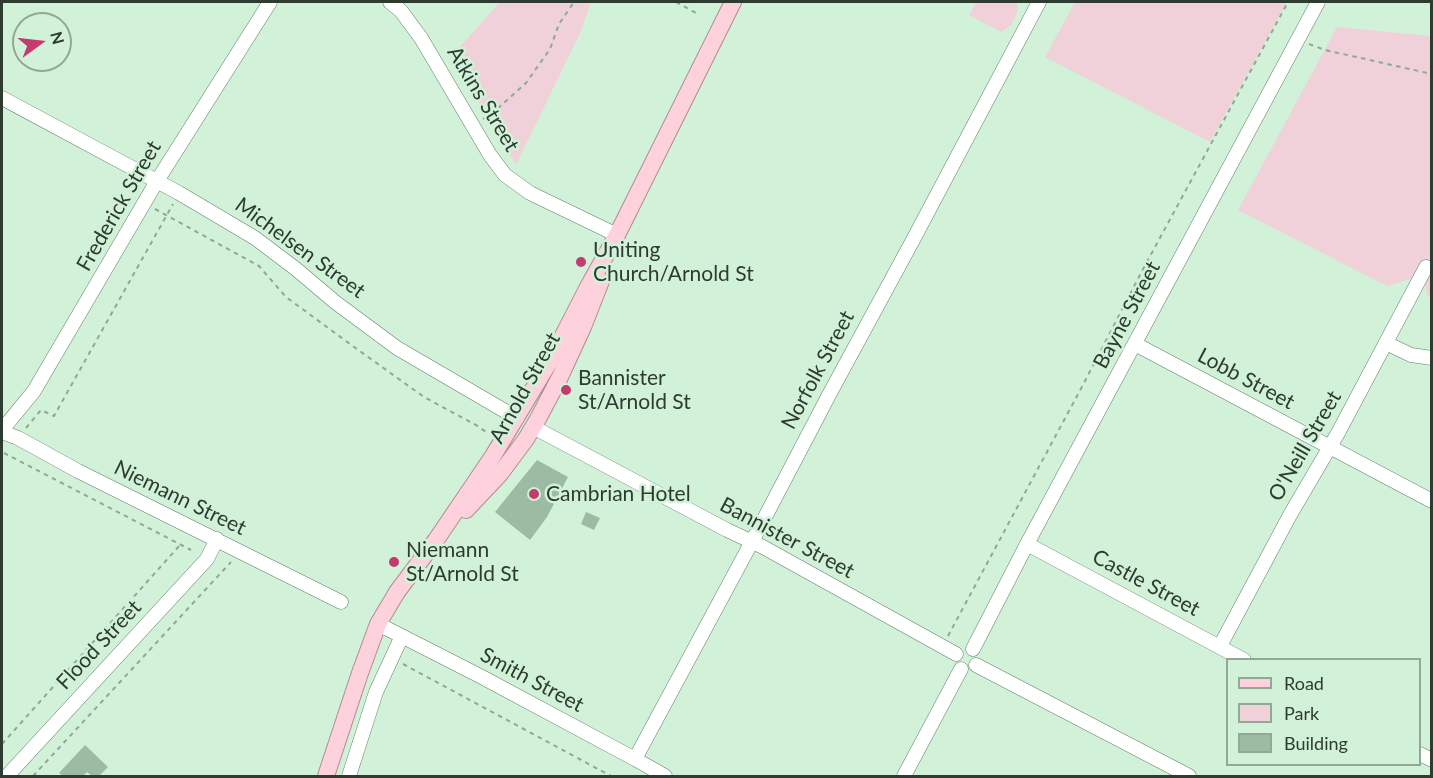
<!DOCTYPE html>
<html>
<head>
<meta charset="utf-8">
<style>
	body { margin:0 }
	#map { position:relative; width:1433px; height:778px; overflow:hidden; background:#d1f2d8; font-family:Lato,sans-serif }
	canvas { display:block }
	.frame { position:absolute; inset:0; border:3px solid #2e3b31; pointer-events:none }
	.legend { position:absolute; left:1226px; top:658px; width:195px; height:108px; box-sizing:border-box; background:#d1f2d8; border:2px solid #90a995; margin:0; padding:8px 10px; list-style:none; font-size:18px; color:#2e3b31 }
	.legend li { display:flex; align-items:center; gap:12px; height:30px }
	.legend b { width:30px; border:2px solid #90a995 }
	.north { position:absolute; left:12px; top:12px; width:60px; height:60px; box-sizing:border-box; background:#d1f2d8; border:2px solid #90a995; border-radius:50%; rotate:75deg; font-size:16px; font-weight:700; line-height:24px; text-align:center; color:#2e3b31 }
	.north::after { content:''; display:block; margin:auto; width:21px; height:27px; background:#c53a6f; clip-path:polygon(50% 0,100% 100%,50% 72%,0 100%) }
</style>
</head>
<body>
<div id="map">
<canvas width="1433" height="778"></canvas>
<div class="frame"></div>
<ul class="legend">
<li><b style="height:8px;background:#fdd2dd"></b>Road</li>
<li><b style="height:16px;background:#f0d1d9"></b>Park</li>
<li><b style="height:16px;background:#9bbba2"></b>Building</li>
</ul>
<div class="north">N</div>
</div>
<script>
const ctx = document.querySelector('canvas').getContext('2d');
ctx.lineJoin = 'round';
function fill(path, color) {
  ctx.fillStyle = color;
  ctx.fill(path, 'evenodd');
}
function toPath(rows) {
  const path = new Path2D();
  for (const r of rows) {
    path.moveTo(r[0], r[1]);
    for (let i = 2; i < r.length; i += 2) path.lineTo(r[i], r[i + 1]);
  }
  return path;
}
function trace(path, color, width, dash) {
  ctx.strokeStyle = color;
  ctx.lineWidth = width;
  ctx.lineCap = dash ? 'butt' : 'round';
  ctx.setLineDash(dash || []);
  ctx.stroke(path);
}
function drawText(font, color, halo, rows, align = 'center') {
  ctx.font = font + ' Lato,sans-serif';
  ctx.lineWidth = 5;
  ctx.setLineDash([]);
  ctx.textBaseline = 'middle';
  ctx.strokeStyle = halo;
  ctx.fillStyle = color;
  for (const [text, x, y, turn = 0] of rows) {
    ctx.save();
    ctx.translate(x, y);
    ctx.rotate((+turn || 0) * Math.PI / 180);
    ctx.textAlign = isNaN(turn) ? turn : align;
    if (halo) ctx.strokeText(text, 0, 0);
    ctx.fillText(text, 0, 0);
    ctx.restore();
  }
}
fill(toPath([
	[500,2,591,2,581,31,516,165,451,57],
	[976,2,1017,2,1018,8,1015,18,1010,26,1001,32,969,15],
	[1075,2,1287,2,1210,142,1045,57],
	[1337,27,1431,36,1431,297,1427,295,1425,283,1414,278,1387,286,1238,210]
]), '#f0d1d9');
fill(toPath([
	[537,460,568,477,547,517,530,540,495,512],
	[586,512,600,518,594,530,581,524],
	[85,745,108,767,99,776,92,776,87,772,83,776,63,776,59,773]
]), '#9bbba2');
const minor = toPath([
	[390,2,401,11,421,38,490,155,505,175,530,193,617,235],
	[2,98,179,193,255,238,296,269,335,302,397,348,517,418],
	[1386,343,1411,355,1432,358],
	[1135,344,1432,501],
	[533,427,727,530,763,547,956,654],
	[2,430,34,391,157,181,270,2],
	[2,432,18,438,78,471,341,602],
	[1027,544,1244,660],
	[378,624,480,676,635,759,665,776],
	[1220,646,1290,515,1338,433,1426,267],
	[973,649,1027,544,1318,2],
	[976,665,1189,776],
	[1420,754,1432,760],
	[635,759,763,521,830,393,913,240,1039,2],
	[7,776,207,559,217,539],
	[349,776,376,692,402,636],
	[904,776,961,669]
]);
const major = toPath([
	[466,510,500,474,526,439,539,417,560,377,583,327,601,281],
	[326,776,360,673,378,624,397,592,436,540,493,456,550,361,588,287,617,235,733,2]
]);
trace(minor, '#617f68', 15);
trace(major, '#b38a92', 18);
trace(toPath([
	[676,2,698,14],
	[1309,44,1325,50,1432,74],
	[483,119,495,111,526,83,550,49,559,24,574,2],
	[155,209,259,266,286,297,350,344,424,397,476,425,489,434],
	[26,428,41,410,54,416,173,204],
	[4,453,191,550],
	[948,636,1084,383,1142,271,1288,2],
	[403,664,611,776],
	[2,744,180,545],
	[33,776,231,562]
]), '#8fa894', 2, [4.5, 4.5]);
trace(minor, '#fff', 14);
trace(major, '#fdd2dd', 16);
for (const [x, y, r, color] of [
	[581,262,6,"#c53a6f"],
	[566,390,6,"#c53a6f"],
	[534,494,6,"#c53a6f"],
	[394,562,6,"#c53a6f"]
]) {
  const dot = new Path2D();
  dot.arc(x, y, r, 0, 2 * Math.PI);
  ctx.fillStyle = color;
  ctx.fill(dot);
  trace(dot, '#d1f2d8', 2);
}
drawText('21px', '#2e3b31', '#d1f2d8', [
	["Atkins Street",483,99,59],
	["Frederick Street",119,206,-60],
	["Michelsen Street",300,248,36],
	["Bayne Street",1127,315,-62],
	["Norfolk Street",818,370,-62],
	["Lobb Street",1246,379,28],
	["Arnold Street",525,388,-61],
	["O'Neill Street",1305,446,-60],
	["Niemann Street",180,498,26],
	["Bannister Street",787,538,28],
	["Castle Street",1146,583,28],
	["Flood Street",99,645,-47],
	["Smith Street",532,680,28]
]);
drawText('21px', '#2e3b31', '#d1f2d8', [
	["Uniting",593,250],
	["Church/Arnold St",593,274],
	["Bannister",578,378],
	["St/Arnold St",578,402],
	["Cambrian Hotel",546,494],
	["Niemann",406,550],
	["St/Arnold St",406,574]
], 'left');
</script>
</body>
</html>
